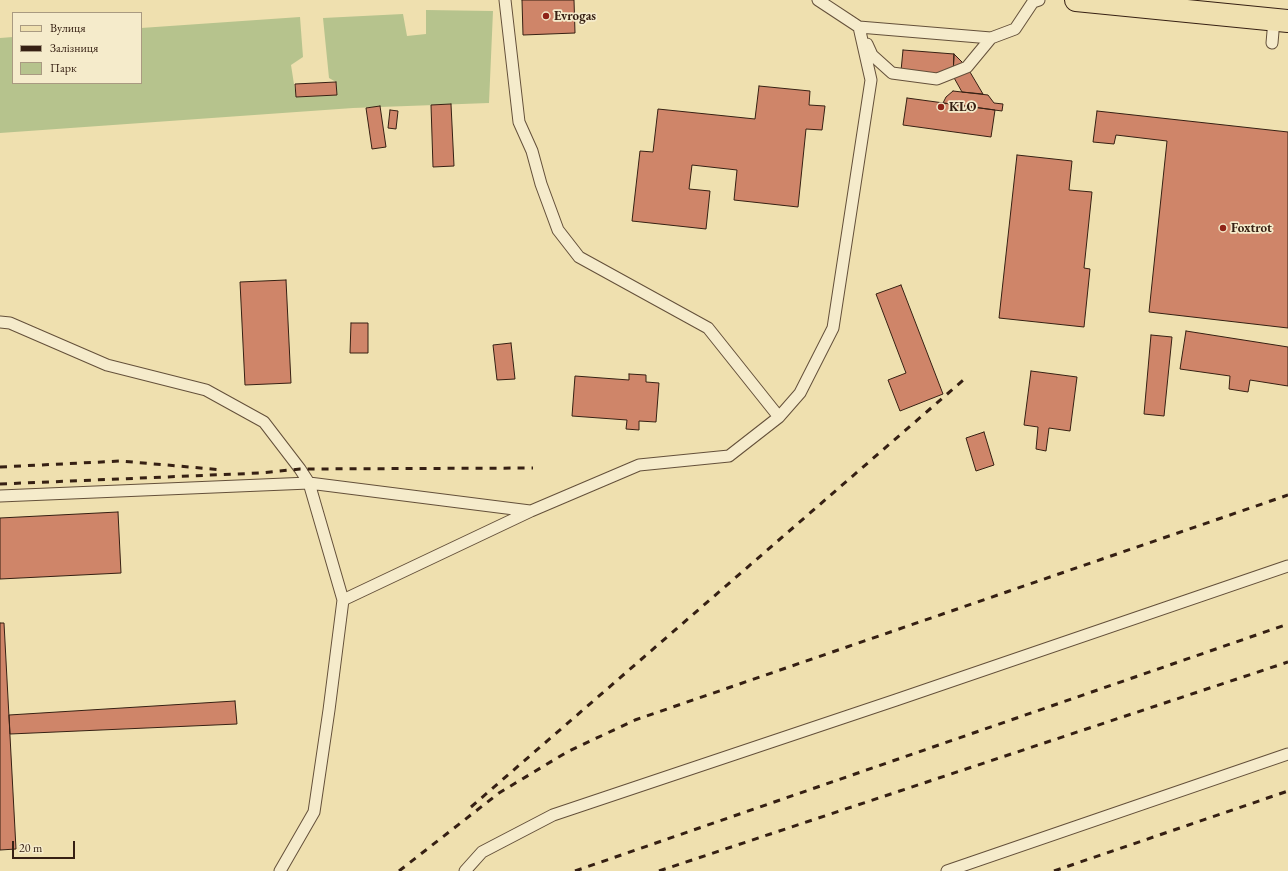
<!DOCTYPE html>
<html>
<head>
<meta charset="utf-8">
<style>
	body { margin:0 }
	#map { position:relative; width:1288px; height:871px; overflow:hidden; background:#efe0af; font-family:"EB Garamond",serif }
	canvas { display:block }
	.legend { position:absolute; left:12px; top:12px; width:130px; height:72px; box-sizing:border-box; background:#f5ebcb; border:1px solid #a99a81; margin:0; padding:5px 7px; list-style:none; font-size:12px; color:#362013 }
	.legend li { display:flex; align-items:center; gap:8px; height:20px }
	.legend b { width:20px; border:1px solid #a99a81 }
	.scale { position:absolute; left:12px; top:841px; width:63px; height:18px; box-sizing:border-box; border:2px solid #362013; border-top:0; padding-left:5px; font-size:12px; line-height:14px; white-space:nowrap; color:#362013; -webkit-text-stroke:3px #f5ebcb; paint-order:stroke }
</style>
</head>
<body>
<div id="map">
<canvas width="1288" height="871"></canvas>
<ul class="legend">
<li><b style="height:5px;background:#efe0af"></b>Вулиця</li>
<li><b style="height:5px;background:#362013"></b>Залізниця</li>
<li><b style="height:11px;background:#b6c38d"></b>Парк</li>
</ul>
<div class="scale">20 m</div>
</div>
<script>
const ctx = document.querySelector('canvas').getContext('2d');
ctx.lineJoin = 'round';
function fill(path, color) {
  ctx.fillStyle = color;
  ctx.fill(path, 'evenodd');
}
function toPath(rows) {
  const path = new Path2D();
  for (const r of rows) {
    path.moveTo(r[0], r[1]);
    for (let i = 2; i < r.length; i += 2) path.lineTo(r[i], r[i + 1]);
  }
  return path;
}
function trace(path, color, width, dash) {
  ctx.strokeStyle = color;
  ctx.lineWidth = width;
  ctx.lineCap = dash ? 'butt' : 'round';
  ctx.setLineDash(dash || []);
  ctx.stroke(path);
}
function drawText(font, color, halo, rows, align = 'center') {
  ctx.font = font + ' "EB Garamond",serif';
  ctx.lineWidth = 3.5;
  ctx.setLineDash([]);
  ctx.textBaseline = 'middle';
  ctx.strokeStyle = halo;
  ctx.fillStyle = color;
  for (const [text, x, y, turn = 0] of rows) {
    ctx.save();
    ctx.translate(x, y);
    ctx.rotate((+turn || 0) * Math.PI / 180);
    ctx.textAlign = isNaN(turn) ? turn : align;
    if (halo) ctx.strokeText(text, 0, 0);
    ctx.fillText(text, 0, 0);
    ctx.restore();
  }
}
fill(toPath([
	[426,10,493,11,489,103,353,108,0,133,0,38,13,37,13,83,141,83,141,28,300,17,303,57,291,65,296,97,337,95,336,82,329,78,323,18,403,14,407,36,426,34]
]), '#b6c38d');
const building = toPath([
	[522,0,574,0,575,33,523,35,522,0],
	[903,50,954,54,953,76,901,71,903,50],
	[954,54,967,67,983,94,962,92,953,76,954,54],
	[336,82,337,95,296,97,295,84,336,82],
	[759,86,810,91,809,105,825,106,822,130,806,129,798,207,734,200,737,170,692,165,689,189,710,191,706,229,632,221,640,151,653,152,658,109,755,119,759,86],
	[953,91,988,95,994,103,1003,104,1002,111,943,103,946,97,953,91],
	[907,98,995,110,991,137,903,125,907,98],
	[451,104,454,166,433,167,431,105,451,104],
	[380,106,386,147,372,149,366,108,380,106],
	[390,110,398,111,396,129,388,128,390,110],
	[1097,111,1288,132,1288,328,1149,312,1167,141,1116,135,1114,144,1093,142,1097,111],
	[1017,155,1072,161,1069,190,1092,192,1084,268,1090,269,1084,327,999,318,1017,155],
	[286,280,291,383,245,385,240,282,286,280],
	[901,285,943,394,900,411,888,380,906,373,876,294,901,285],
	[351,323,368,323,368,353,350,353,351,323],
	[1186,331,1288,347,1288,386,1250,380,1248,392,1229,389,1230,376,1180,369,1186,331],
	[1151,335,1172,337,1164,416,1144,414,1151,335],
	[511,343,515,379,497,380,493,345,511,343],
	[1031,371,1077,377,1070,431,1049,428,1046,451,1036,449,1038,427,1024,425,1031,371],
	[629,374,646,375,646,382,659,383,656,422,639,421,639,430,626,429,627,420,572,416,575,376,629,380,629,374],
	[984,432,994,465,976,471,966,438,984,432],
	[118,512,121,573,0,579,0,518,118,512],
	[0,623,4,623,16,849,0,850,0,623],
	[235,701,237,724,10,734,9,715,235,701]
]);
fill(building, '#cf8569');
trace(building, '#362013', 1);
const lane = toPath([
	[505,0,519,122,532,151,541,184,558,230,579,257,708,328,779,417],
	[818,0,859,27,991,38],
	[1272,43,1274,20],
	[867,44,872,55,892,73,937,79,967,67,991,38,1015,29,1033,2,1039,0],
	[0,322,10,323,107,365,206,390,264,422,300,469,309,483,343,600,329,710,314,812,280,871],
	[0,496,309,483,530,511],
	[343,600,531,511,639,465,729,456,779,417,800,393,833,328,871,80,859,27],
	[465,871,482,852,553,815,896,700,1288,566],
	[947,871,1288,754]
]);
const primary = toPath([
	[1076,0,1288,21]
]);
trace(lane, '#64503a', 13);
trace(primary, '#362013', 24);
trace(lane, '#f5ebcb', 11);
trace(primary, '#efe0af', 22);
trace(toPath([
	[0,467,121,461,223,470],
	[0,484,260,473,300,469,533,468],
	[471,807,968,376],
	[399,871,499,793,567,752,635,720,1288,495],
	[575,871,1288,624],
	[659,871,1288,662],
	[1054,871,1288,791]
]), '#362013', 3, [7, 7]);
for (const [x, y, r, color] of [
	[546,16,4,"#8f2418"],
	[941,107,4,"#8f2418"],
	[1223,228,4,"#8f2418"]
]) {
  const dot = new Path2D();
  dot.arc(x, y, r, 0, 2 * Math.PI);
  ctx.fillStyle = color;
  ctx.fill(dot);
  trace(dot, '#f5ebcb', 1.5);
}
drawText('bold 13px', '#362013', '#f5ebcb', [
	["Evrogas",554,16],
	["KLO",949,107],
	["Foxtrot",1231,228]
], 'left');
</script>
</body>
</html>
